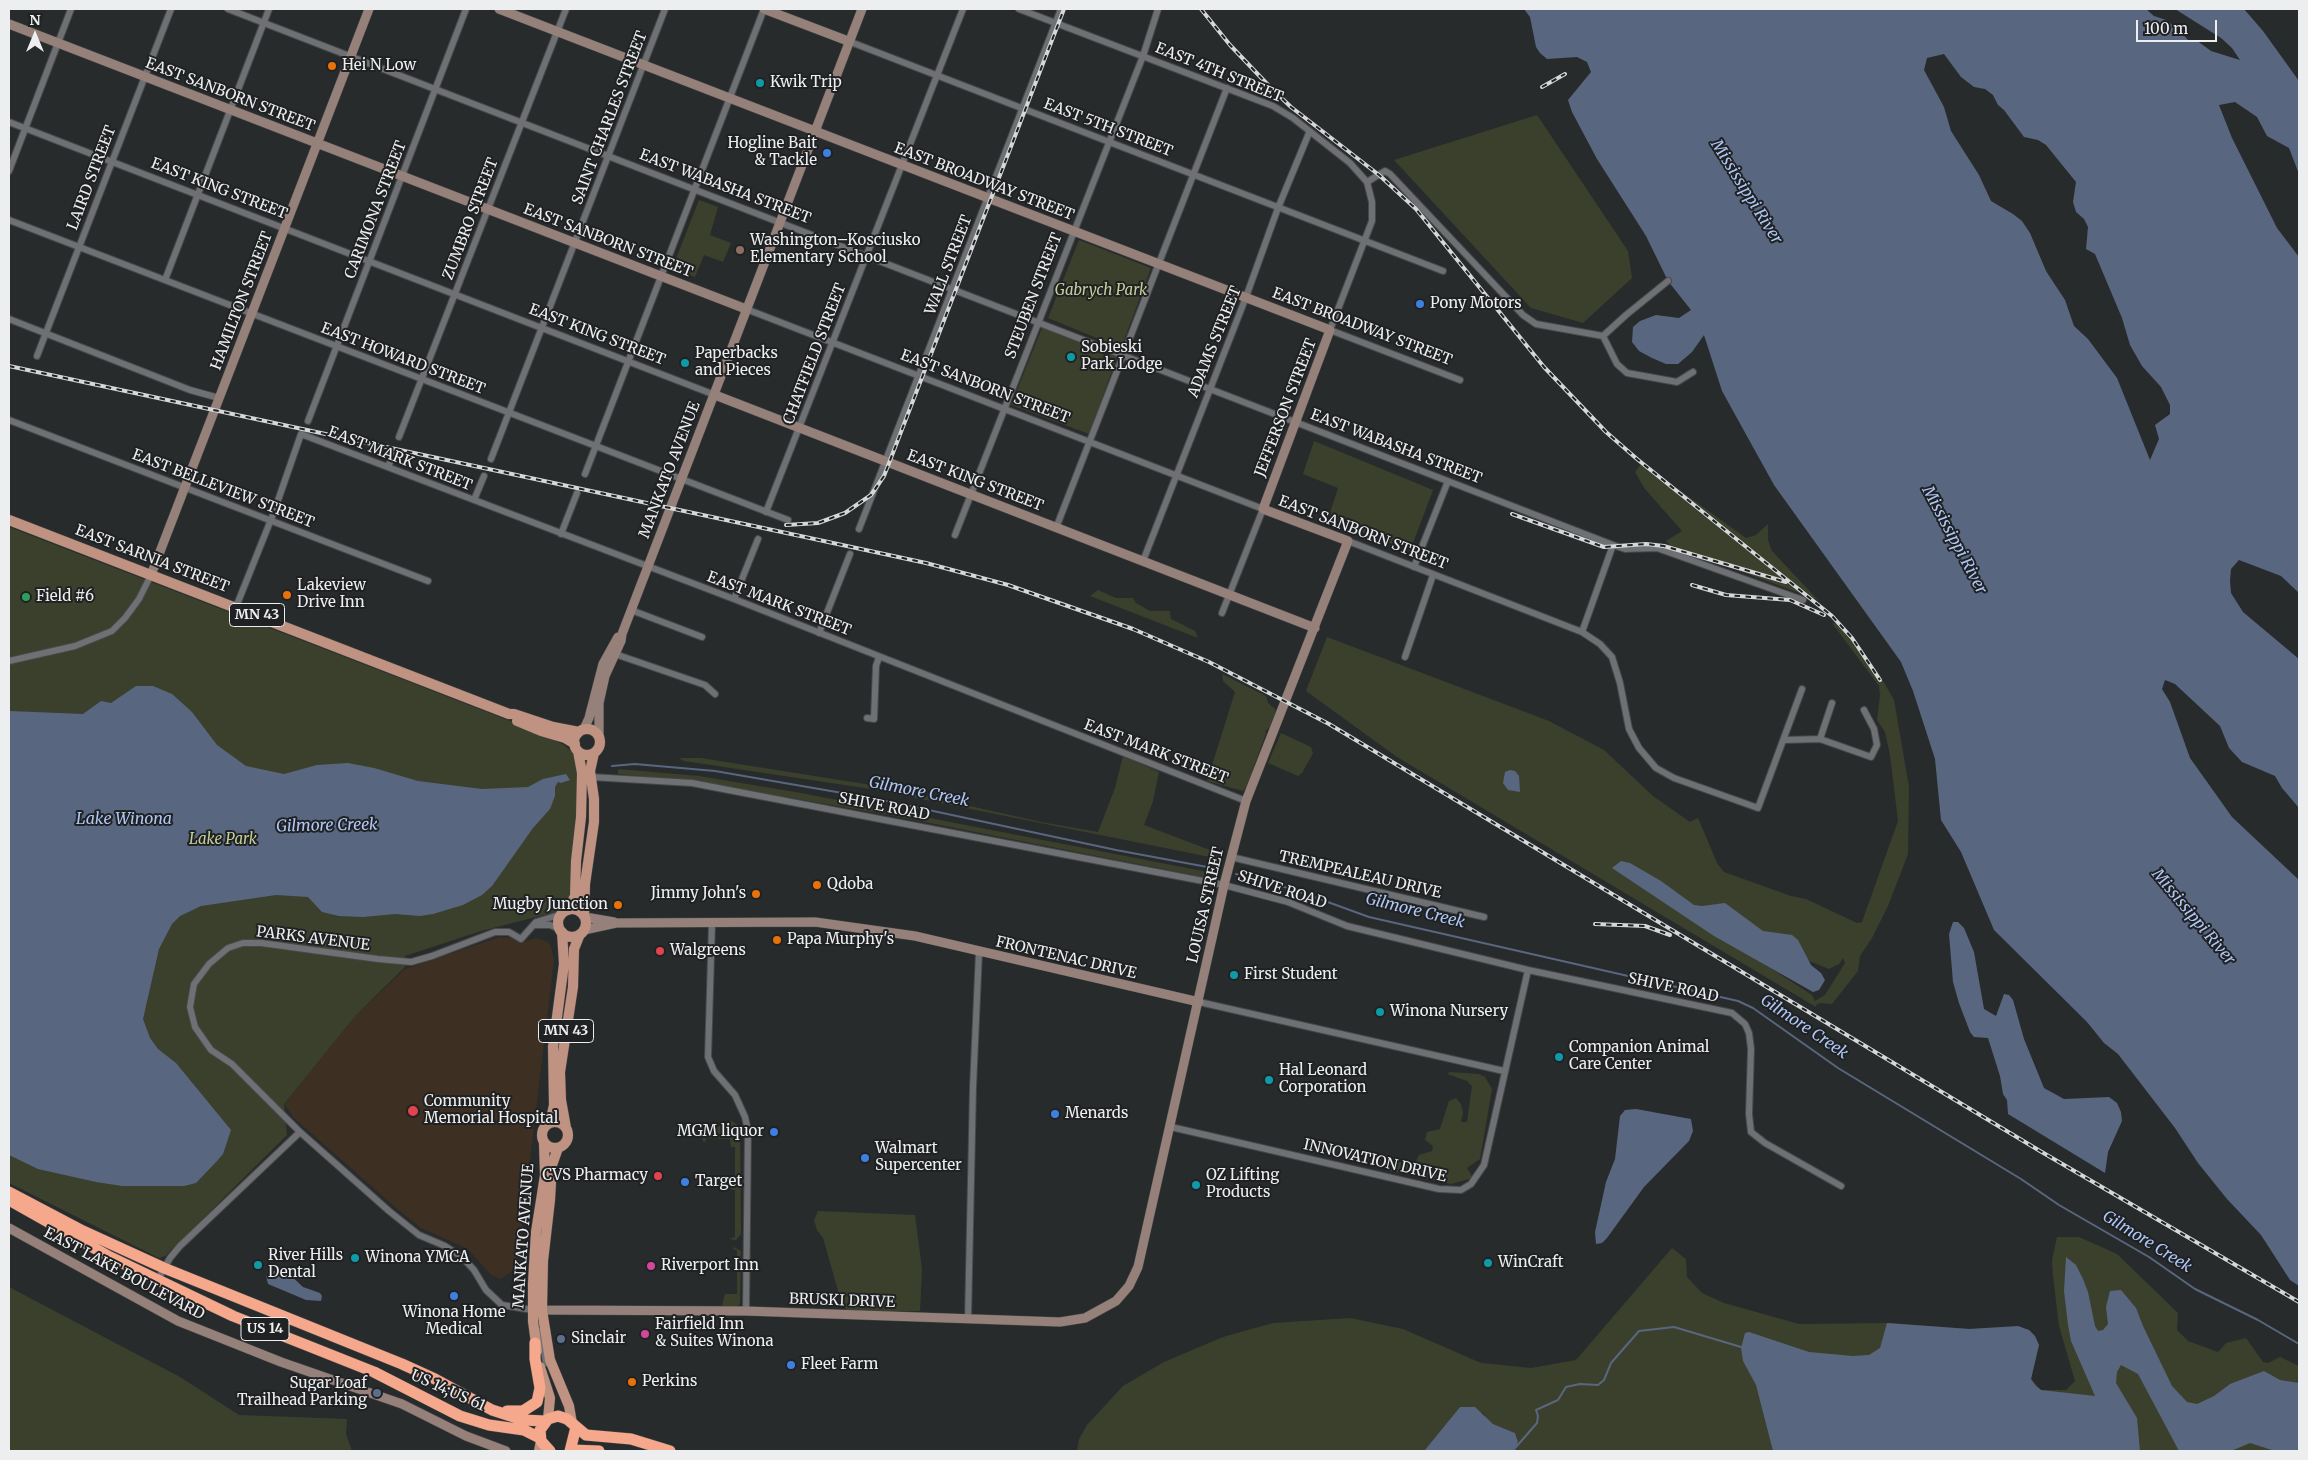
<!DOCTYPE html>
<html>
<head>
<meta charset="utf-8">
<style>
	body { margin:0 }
	#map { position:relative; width:2308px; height:1460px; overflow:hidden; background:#282b2c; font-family:Merriweather,serif }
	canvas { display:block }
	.frame { position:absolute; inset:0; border:10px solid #edeef0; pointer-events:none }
	.north { position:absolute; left:10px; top:10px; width:50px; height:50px; -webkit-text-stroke:4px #1f2123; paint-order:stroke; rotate:0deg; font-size:14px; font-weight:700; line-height:20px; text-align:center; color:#edeef0 }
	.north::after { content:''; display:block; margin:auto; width:18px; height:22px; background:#edeef0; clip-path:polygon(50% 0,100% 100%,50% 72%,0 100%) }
	.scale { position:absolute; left:2136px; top:20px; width:81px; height:22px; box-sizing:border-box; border:2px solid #edeef0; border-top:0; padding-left:6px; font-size:15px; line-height:18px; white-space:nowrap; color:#edeef0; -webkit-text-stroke:4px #1f2123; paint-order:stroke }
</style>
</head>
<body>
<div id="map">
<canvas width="2308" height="1460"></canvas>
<div class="frame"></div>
<div class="north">N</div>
<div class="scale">100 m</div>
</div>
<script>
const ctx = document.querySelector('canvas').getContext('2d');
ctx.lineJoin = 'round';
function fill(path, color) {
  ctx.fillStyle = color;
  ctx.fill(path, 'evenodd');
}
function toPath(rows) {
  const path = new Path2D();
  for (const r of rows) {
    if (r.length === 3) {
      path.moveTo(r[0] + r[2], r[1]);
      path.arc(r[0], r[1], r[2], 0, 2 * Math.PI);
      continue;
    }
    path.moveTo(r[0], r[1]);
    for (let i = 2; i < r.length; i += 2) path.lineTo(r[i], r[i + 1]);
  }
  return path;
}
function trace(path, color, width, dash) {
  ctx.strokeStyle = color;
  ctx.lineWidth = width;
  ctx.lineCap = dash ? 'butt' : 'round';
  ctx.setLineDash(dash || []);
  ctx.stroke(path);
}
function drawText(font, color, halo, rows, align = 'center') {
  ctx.font = font + ' Merriweather,serif';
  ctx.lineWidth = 4;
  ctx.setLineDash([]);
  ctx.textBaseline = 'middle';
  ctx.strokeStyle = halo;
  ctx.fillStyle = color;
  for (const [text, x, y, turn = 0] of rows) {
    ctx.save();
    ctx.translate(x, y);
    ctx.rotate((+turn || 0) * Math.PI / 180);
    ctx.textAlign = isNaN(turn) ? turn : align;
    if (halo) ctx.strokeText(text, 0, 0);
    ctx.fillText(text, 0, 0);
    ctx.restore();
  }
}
fill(toPath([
	[500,937,511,938,524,942,536,938,548,942,551,947,554,960,517,1268,500,1279,491,1275,468,1249,421,1228,395,1207,294,1118,284,1104,356,1015,405,969]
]), '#3d2f22');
fill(toPath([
	[1537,115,1628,251,1632,278,1583,323,1531,308,1394,160],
	[699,200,718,207,710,235,731,243,723,262,704,255,695,277,672,269],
	[1079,240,1151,268,1121,348,1048,318],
	[1042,328,1117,357,1089,434,1011,405],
	[1314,441,1433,490,1410,551,1328,519,1338,488,1303,474],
	[1642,463,1746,538,1756,535,1768,524,1768,540,1772,551,1818,600,1670,545,1666,541,1682,531,1645,489,1635,472],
	[9,527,523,726,564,745,573,753,578,765,579,786,569,899,566,905,560,911,481,931,405,956,405,967,356,1015,284,1104,287,1135,165,1256,159,1258,9,1183],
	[1098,590,1116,598,1133,598,1136,603,1150,611,1170,611,1171,619,1195,631,1198,638,1090,596],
	[1832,623,1842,624,1878,672,1894,700,1909,787,1908,854,1888,906,1872,938,1860,956,1858,971,1832,1004,1820,1003,1816,1005,1816,1007,1397,757,1306,691,1327,637,1549,721,1604,750,1653,796,1690,822,1698,818,1717,863,1724,872,1791,896,1806,899,1857,923,1862,922,1898,821,1890,755,1885,732,1877,720,1880,695,1879,686],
	[1680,909,1829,969,1839,964,1843,958,1845,963,1825,995,1815,1001,1812,995],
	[1222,674,1266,696,1268,703,1276,710,1270,727,1265,731,1266,733,1247,786,1243,791,1207,781,1235,692,1223,681],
	[1281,733,1311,747,1313,753,1302,773,1298,776,1268,763],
	[1123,756,1159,772,1153,801,1144,825,1215,852,1220,859,871,789,684,761,679,758,701,758,890,788,1041,822,1098,832,1115,788],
	[618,769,699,776,801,793,1218,874,1214,879,889,815,694,781,618,774],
	[1450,1072,1479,1074,1485,1077,1492,1089,1480,1159,1467,1168,1473,1178,1451,1184,1386,1170,1390,1162,1401,1162,1401,1165,1416,1162,1419,1155,1432,1151,1433,1146,1425,1140,1427,1132,1440,1129,1449,1101,1456,1098,1461,1104,1463,1113,1461,1122,1467,1122,1472,1086,1467,1081,1447,1074],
	[732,1121,740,1127,741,1234,736,1240,729,1239,735,1237,735,1190,730,1189,731,1186,735,1185,735,1147,731,1147,730,1139,707,1138,704,1143,702,1138,724,1123],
	[818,1211,915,1215,922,1269,920,1311,848,1312,841,1301,823,1238,817,1230,814,1220],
	[2057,1237,2079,1237,2117,1254,2178,1313,2177,1330,2188,1341,2218,1352,2226,1343,2246,1338,2263,1362,2268,1363,2280,1357,2299,1366,2299,1451,1515,1451,1518,1442,1515,1433,1493,1424,1487,1420,1483,1413,1460,1407,1424,1451,1077,1451,1079,1439,1087,1425,1123,1386,1164,1362,1223,1337,1273,1323,1350,1318,1403,1329,1481,1363,1531,1368,1576,1360,1672,1248,1686,1259,1687,1277,1702,1293,1724,1303,1799,1324,1887,1323,1972,1329,2017,1327,2029,1330,2035,1336,2039,1345,2031,1379,2041,1390,2066,1390,2075,1381,2059,1326,2053,1276,2052,1260],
	[734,1247,741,1251,740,1304,736,1308,725,1307,722,1305,725,1294,737,1294,737,1250,733,1249],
	[9,1287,180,1377,239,1415,347,1419,346,1434,352,1451,9,1451]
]), '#3b402c');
fill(toPath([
	[1524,9,2146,9,2154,16,2166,20,2178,29,2188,40,2196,40,2211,51,2240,60,2232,48,2221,38,2175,9,2244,9,2263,31,2299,81,2299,174,2289,148,2267,136,2257,117,2235,102,2219,105,2232,138,2277,228,2299,257,2299,593,2281,576,2239,560,2231,569,2230,581,2231,593,2243,612,2299,659,2299,808,2282,788,2275,776,2242,762,2229,748,2220,726,2175,684,2165,680,2162,689,2170,702,2190,758,2232,817,2299,880,2299,1286,2290,1280,2261,1235,2227,1199,2198,1163,2175,1128,2118,1054,2104,1043,2087,1022,1994,930,1961,852,1941,820,1935,759,1913,691,1901,662,1774,485,1722,391,1704,335,1692,352,1678,364,1666,364,1652,358,1639,351,1632,342,1633,327,1640,321,1656,315,1679,318,1691,310,1668,281,1646,236,1597,159,1572,112,1568,100,1591,72,1587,62,1577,57,1547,59,1540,53,1536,47,1530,17],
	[1944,54,1961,77,1974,87,1985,89,1993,95,1998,105,2004,110,2024,137,2038,140,2046,145,2076,182,2073,202,2076,212,2084,219,2088,227,2086,249,2095,254,2122,318,2130,345,2142,366,2161,387,2170,405,2170,414,2155,425,2159,439,2150,460,2117,378,2088,339,2074,326,2065,300,2046,271,2030,233,2022,221,2013,214,1991,201,1979,175,1951,131,1944,107,1924,70,1927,58],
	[136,686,153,686,172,694,192,712,217,745,246,766,284,774,317,765,348,763,374,768,418,781,482,789,528,787,543,779,561,775,566,774,570,780,561,783,558,782,555,787,555,796,550,809,533,828,492,886,482,895,463,905,433,914,420,916,395,914,363,917,339,916,322,912,308,897,276,895,201,906,180,916,172,924,159,949,143,1019,150,1038,158,1049,176,1063,231,1130,223,1154,217,1161,196,1183,184,1186,122,1186,96,1182,38,1169,9,1155,9,711,83,714,101,701,111,703],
	[1510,770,1515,771,1519,776,1520,792,1508,790,1503,783,1505,772],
	[1621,861,1630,863,1661,881,1694,905,1702,906,1725,903,1763,931,1792,935,1798,940,1811,965,1821,973,1825,980,1819,990,1813,992,1714,936,1612,868],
	[1953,922,1958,922,1964,928,1974,952,1984,1009,1996,1016,2004,994,2009,995,2013,1000,2024,1039,2044,1088,2064,1099,2109,1097,2117,1103,2121,1112,2122,1121,2108,1152,2105,1173,2008,1114,2007,1100,2003,1094,2000,1076,1988,1038,1974,1037,1970,1032,1959,1003,1953,982,1949,934],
	[1636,1109,1691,1119,1693,1131,1689,1141,1644,1187,1607,1238,1602,1243,1596,1244,1595,1232,1606,1182,1615,1159,1620,1116,1625,1110],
	[2066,1257,2076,1265,2083,1279,2088,1292,2095,1326,2098,1331,2103,1330,2108,1324,2106,1307,2110,1291,2121,1290,2136,1308,2143,1326,2172,1386,2187,1402,2197,1404,2214,1396,2230,1384,2264,1371,2280,1380,2299,1383,2299,1451,2275,1451,2250,1443,2231,1451,2179,1451,2138,1374,2121,1365,2117,1372,2116,1383,2137,1418,2140,1451,1773,1451,1756,1385,1743,1361,1741,1348,1745,1333,1749,1332,1809,1352,1853,1356,1869,1355,1880,1348,1887,1323,1969,1329,2018,1326,2029,1330,2035,1336,2039,1345,2031,1379,2036,1386,2041,1390,2095,1396,2071,1341,2068,1325,2064,1291],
	[274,1271,287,1272,303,1287,320,1293,322,1296,321,1301,306,1300,268,1284,266,1276],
	[1460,1407,1475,1407,1493,1424,1515,1433,1518,1442,1515,1451,1424,1451]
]), '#59667f');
trace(toPath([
	[612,766,635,764,715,771,877,799,1116,850,1218,869],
	[1236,874,1292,889,1369,917,1738,1001,1753,1008,1838,1068,2021,1179,2059,1205,2149,1257,2195,1289,2258,1320,2299,1344],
	[1516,1447,1537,1423,1538,1416,1536,1410,1558,1400,1566,1387,1580,1384,1598,1385,1604,1380,1611,1363,1639,1331,1674,1327,1741,1347]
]), '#59667f', 2);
const street = toPath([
	[228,9,1613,545,1625,549,1657,548,1803,600],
	[1019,9,1273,106,1293,118,1350,163,1367,182,1385,171,1390,174,1523,315,1536,324,1603,336,1626,315,1668,281],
	[848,41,1443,271],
	[9,122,715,395],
	[9,171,71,9],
	[1367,182,1372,202,1372,221,1330,330,1460,380],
	[9,220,788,520],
	[165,280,269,9],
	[746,309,1263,509,1222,613],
	[9,319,190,390,219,398],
	[1603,336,1617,364,1627,373,1677,382,1693,372],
	[37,356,171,9],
	[9,420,428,581],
	[308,421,466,9],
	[399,437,566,9],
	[491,459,665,9],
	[388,467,393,455],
	[585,474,764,9],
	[474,500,484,476],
	[766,512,963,9],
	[1056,528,1227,88],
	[859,529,1061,9],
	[561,534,577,493],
	[955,535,1143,56,1158,9],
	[1348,541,1582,632,1600,644,1612,657,1620,683,1629,729,1639,748,1656,768,1674,778,1758,808,1802,689],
	[1143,561,1246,297,1278,208,1309,133],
	[1414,567,1448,481],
	[734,599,758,539],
	[236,607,274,512,301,434,734,599,1246,801],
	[631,610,702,637],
	[1582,632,1613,545],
	[819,633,850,554],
	[615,654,705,685,715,694],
	[1405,657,1433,575],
	[9,661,75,646,112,631,125,618,139,599,151,575],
	[867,718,874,719,876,666,879,657],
	[1820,739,1832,703],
	[1784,740,1820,739,1871,757,1877,745,1874,729,1864,710],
	[591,777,692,783,1224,885,1288,902,1347,926,1528,970,1732,1013,1745,1024,1749,1033,1751,1049,1749,1114,1751,1132,1765,1143,1841,1186],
	[1231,857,1484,917],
	[712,923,708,1057,714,1071,735,1095,745,1117,748,1131,746,1311],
	[535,925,550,925,560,929],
	[1199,1002,1504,1071],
	[1171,1127,1439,1189,1461,1190,1471,1184,1484,1165,1528,970],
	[157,1281,170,1258,180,1246,300,1132],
	[535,1312,533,1310,502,1305,486,1290,474,1270,462,1257,445,1246,419,1235,389,1211,300,1132,232,1064,211,1050,195,1027,190,1007,194,984,209,964,228,948,243,943,261,943,378,959,411,962,432,956,495,932,509,932,521,939,536,922,562,914],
	[968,1319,973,1087,979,952],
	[541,1331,546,1363]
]);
const secondary = toPath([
	[499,9,1330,330,1263,509,1348,541,1246,801,1224,885,1138,1267,1129,1286,1116,1301,1085,1318,1060,1322,746,1311,542,1310,538,1304],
	[764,9,848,41],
	[9,24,746,309],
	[715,395,1315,628],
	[151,575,369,9],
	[584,729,589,718,603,664,618,637],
	[599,736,599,703,605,676,621,641,622,634,862,9],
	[585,917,614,922],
	[584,930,616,923,815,922,915,936,1199,1002],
	[9,1228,178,1321,281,1362,402,1404,466,1436,506,1451]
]);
const primary = toPath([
	[9,520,509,714,514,714,553,727,579,732],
	[517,721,541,731,565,738,575,744],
	[587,742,13],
	[572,923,14],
	[568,910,575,896,576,861,581,817,582,773,578,751],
	[584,915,585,884,594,822,594,799,590,771,594,753],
	[555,1135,13],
	[550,1123,554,1105,553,1047,564,964,562,932],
	[566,1128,561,1100,560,1072,573,987,574,949,580,934],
	[558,1148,552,1165,550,1200,543,1261,542,1310,550,1360,569,1406,572,1423],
	[537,1351,533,1321,533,1283,536,1232,545,1175,544,1143],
	[540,1367,550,1398,548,1419],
	[539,1451,541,1441]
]);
const highway = toPath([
	[9,1192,83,1231,164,1268,402,1364,435,1379,492,1410,523,1420,545,1421],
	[9,1200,110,1257,233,1316,374,1372,460,1416,489,1425,524,1430,540,1438],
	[507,1411,523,1411,537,1402,540,1388,535,1359,535,1343],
	[571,1450,599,1451],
	[550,1451,541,1441,540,1430,548,1419,558,1416,567,1419,586,1435,631,1439,670,1451],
	[570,1451,576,1427]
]);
trace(street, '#46484a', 8);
trace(secondary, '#46484a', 10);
trace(primary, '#46484a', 11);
trace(highway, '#46484a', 12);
trace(street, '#6e7073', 6);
trace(secondary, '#96817a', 9);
trace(primary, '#bf9281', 10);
trace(highway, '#f5a88b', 11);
const rail = toPath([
	[1201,9,1230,45,1270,87,1291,107,1379,175,1416,209,1544,367,1606,432,1637,459,1832,616,1852,638,1880,680],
	[1542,87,1565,74],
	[9,366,926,563,1008,585,1133,629,1209,662,1329,724,2040,1151,2299,1302],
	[1512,514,1604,547,1646,544,1664,546,1786,582],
	[786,525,818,523,845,513,871,495,884,476,1064,9],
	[1692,585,1726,595,1790,600,1824,615],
	[1595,924,1645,926,1670,935]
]);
trace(rail, '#d6d7d9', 4);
trace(rail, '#1f2123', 2, [5.5]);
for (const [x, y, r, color] of [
	[332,66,5,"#e8710a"],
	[760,83,5,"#0f9aa8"],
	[827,153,5,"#3f7fe0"],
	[740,250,5,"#8d6e63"],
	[1420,304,5,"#3f7fe0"],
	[1071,357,5,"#0f9aa8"],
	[685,363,5,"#0f9aa8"],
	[287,595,5,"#e8710a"],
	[26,597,5,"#2e9e5b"],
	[817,885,5,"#e8710a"],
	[756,894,5,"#e8710a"],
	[618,905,5,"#e8710a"],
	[777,940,5,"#e8710a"],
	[660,951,5,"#e0444e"],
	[1234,975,5,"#0f9aa8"],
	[1380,1012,5,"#0f9aa8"],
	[1559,1057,5,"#0f9aa8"],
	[1269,1080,5,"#0f9aa8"],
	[413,1111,6,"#e0444e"],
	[1055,1114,5,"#3f7fe0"],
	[774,1132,5,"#3f7fe0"],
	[865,1158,5,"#3f7fe0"],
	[658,1176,5,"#e0444e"],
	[685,1182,5,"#3f7fe0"],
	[1196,1185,5,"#0f9aa8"],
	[355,1258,5,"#0f9aa8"],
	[1488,1263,5,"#0f9aa8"],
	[258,1265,5,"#0f9aa8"],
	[651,1266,5,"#d1479c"],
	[454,1296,5,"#3f7fe0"],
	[645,1334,5,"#d1479c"],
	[561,1339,5,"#5c6f8a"],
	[791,1365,5,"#3f7fe0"],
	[632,1382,5,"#e8710a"],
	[377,1393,5,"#5c6f8a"]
]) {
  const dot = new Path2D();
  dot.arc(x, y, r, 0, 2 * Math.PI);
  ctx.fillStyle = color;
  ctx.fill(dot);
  trace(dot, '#1f2123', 2);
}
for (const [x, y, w] of [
	[257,615,55],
	[566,1031,55],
	[265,1329,48]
]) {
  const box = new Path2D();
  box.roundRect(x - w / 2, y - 11.5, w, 23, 4);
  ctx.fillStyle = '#1f2123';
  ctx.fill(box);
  trace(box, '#edeef0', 1);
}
drawText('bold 14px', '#edeef0', null, [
	["MN 43",257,615],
	["MN 43",566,1031],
	["US 14",265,1329]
]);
drawText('15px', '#edeef0', '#1f2123', [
	["Hei N Low",342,66],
	["Kwik Trip",770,83],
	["Hogline Bait",817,144,"right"],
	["& Tackle",817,161,"right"],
	["Washington–Kosciusko",750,241],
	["Elementary School",750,258],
	["Pony Motors",1430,304],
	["Sobieski",1081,348],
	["Park Lodge",1081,365],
	["Paperbacks",695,354],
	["and Pieces",695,371],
	["Lakeview",297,586],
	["Drive Inn",297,603],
	["Field #6",36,597],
	["Qdoba",827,885],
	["Jimmy John's",746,894,"right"],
	["Mugby Junction",608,905,"right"],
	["Papa Murphy's",787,940],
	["Walgreens",670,951],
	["First Student",1244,975],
	["Winona Nursery",1390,1012],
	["Companion Animal",1569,1048],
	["Care Center",1569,1065],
	["Hal Leonard",1279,1071],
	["Corporation",1279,1088],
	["Community",424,1102],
	["Memorial Hospital",424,1119],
	["Menards",1065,1114],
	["MGM liquor",764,1132,"right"],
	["Walmart",875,1149],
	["Supercenter",875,1166],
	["CVS Pharmacy",648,1176,"right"],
	["OZ Lifting",1206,1176],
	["Products",1206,1193],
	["Target",695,1182],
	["River Hills",268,1256],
	["Dental",268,1273],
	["Winona YMCA",365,1258],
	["WinCraft",1498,1263],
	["Riverport Inn",661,1266],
	["Winona Home",454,1313,"center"],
	["Medical",454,1330,"center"],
	["Fairfield Inn",655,1325],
	["& Suites Winona",655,1342],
	["Sinclair",571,1339],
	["Fleet Farm",801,1365],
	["Perkins",642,1382],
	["Sugar Loaf",367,1384,"right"],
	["Trailhead Parking",367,1401,"right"]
], 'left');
drawText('15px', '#edeef0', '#1f2123', [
	["EAST 4TH STREET",1219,73,22],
	["EAST SANBORN STREET",230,95,21],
	["SAINT CHARLES STREET",610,118,-69],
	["EAST 5TH STREET",1108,128,21],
	["LAIRD STREET",92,178,-69],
	["EAST BROADWAY STREET",984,182,21],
	["EAST WABASHA STREET",725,187,21],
	["EAST KING STREET",219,189,21],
	["CARIMONA STREET",376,210,-69],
	["ZUMBRO STREET",471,219,-69],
	["EAST SANBORN STREET",608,241,21],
	["WALL STREET",949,265,-69],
	["STEUBEN STREET",1034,296,-69],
	["HAMILTON STREET",242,301,-69],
	["EAST BROADWAY STREET",1362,327,21],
	["EAST KING STREET",597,335,21],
	["ADAMS STREET",1215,342,-68],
	["CHATFIELD STREET",815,354,-69],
	["EAST HOWARD STREET",403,359,21],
	["EAST SANBORN STREET",985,387,21],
	["JEFFERSON STREET",1286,408,-69],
	["EAST WABASHA STREET",1396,447,21],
	["EAST MARK STREET",400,459,21],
	["MANKATO AVENUE",670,470,-69],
	["EAST KING STREET",975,481,21],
	["EAST BELLEVIEW STREET",223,489,21],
	["EAST SANBORN STREET",1363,533,21],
	["EAST SARNIA STREET",152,559,21],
	["EAST MARK STREET",779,604,21],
	["EAST MARK STREET",1156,752,21],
	["SHIVE ROAD",884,807,11],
	["TREMPEALEAU DRIVE",1360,875,13],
	["SHIVE ROAD",1282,890,18],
	["LOUISA STREET",1206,905,-77],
	["PARKS AVENUE",313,939,7],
	["FRONTENAC DRIVE",1066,958,13],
	["SHIVE ROAD",1673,988,12],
	["INNOVATION DRIVE",1375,1161,13],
	["MANKATO AVENUE",524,1236,-86],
	["EAST LAKE BOULEVARD",124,1274,28],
	["BRUSKI DRIVE",842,1301,2],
	["US 14;US 61",448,1391,24]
]);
drawText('italic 15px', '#c4d09b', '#1f2123', [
	["Gabrych Park",1101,291],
	["Lake Park",223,840]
]);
drawText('italic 16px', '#aec7f6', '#1f2123', [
	["Mississippi River",1746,192,58],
	["Mississippi River",1954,540,62],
	["Gilmore Creek",919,792,11],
	["Lake Winona",124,819],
	["Gilmore Creek",327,826,-1],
	["Gilmore Creek",1415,911,14],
	["Mississippi River",2193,917,50],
	["Gilmore Creek",1804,1027,34],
	["Gilmore Creek",2147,1242,32]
]);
</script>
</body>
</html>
